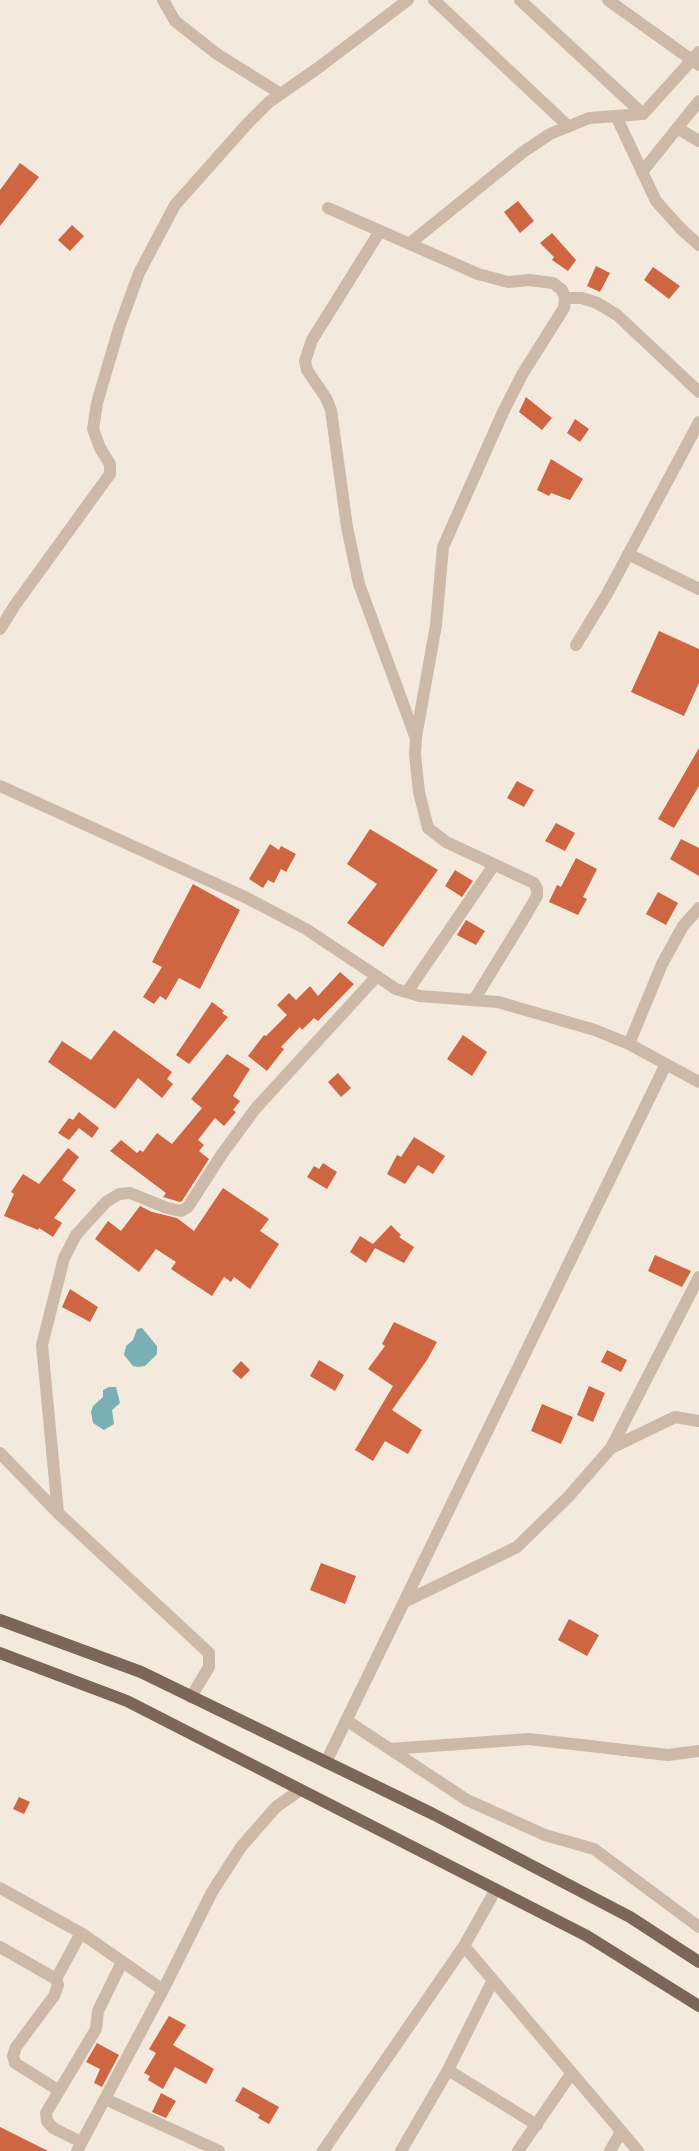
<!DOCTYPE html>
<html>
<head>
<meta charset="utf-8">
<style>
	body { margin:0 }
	canvas { display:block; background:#f4e9dd }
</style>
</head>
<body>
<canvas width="699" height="2151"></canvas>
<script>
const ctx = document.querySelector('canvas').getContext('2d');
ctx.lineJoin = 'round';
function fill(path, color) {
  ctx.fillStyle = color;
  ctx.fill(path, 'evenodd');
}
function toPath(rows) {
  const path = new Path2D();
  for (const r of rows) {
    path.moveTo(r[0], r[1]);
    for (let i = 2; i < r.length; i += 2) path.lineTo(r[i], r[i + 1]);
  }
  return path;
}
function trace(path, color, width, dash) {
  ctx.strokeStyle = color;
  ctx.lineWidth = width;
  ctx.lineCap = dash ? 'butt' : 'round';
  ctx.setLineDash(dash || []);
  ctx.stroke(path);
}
fill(toPath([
	[142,1328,157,1346,157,1354,145,1366,138,1367,133,1366,124,1355,126,1346,133,1340,137,1329],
	[109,1387,116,1387,120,1403,112,1410,114,1424,104,1430,93,1423,91,1412,93,1406,103,1397,103,1390]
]), '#7aafb3');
fill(toPath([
	[20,163,39,177,0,226,0,190],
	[518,201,534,221,520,233,504,212],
	[72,225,84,236,70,251,58,240],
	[552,233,576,260,568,271,552,260,554,257,540,243],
	[596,266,610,273,600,292,587,286],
	[653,267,680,286,669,299,644,280],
	[526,397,552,418,542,430,519,412],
	[575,419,589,429,580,442,567,433],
	[551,459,583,479,570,500,551,493,549,496,537,490],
	[659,631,699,649,699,683,684,716,631,692],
	[699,748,699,786,674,828,658,819],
	[517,781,534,790,524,807,507,798],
	[556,823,575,833,565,851,545,841],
	[370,829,438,870,383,947,347,923,377,884,347,864],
	[681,839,699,848,699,876,670,859],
	[270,844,279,850,281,846,296,854,286,872,281,869,274,883,268,880,263,888,249,879],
	[576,858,597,869,583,897,587,899,578,915,549,902,557,885,561,887],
	[455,870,473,881,462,897,445,886],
	[193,884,240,910,200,989,179,978,166,1000,160,996,154,1004,143,997,162,967,152,962],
	[658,892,678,903,666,925,646,914],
	[466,920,485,931,476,945,457,935],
	[340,972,354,984,318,1021,314,1018,302,1030,300,1027,281,1047,284,1049,267,1071,248,1056,264,1035,266,1036,287,1015,277,1005,289,993,296,1000,310,986,318,996],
	[212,1002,224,1011,222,1013,228,1017,189,1064,176,1055],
	[114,1030,172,1072,167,1079,173,1084,162,1098,138,1078,115,1109,48,1062,62,1041,91,1060],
	[463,1035,487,1052,472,1076,447,1059],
	[227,1054,250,1069,233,1096,240,1101,233,1110,236,1112,224,1126,215,1118,198,1140,204,1145,199,1151,209,1159,182,1201,180,1202,163,1197,166,1193,110,1151,121,1140,137,1153,140,1150,143,1152,157,1133,172,1144,202,1108,191,1099],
	[338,1073,351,1088,341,1097,328,1082],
	[79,1112,99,1128,92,1138,79,1128,69,1140,58,1133,69,1118,73,1120],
	[414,1137,445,1156,433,1174,418,1165,405,1184,387,1174,397,1155,401,1157],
	[68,1148,79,1157,62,1180,76,1190,54,1218,62,1223,53,1237,39,1228,38,1230,4,1216,14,1194,11,1192,23,1174,39,1184],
	[323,1163,337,1172,327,1189,307,1177,314,1166,319,1169],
	[223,1188,269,1219,260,1231,279,1244,250,1289,234,1277,231,1282,224,1277,212,1296,171,1269,176,1262,156,1249,139,1272,95,1239,108,1221,121,1231,140,1206,152,1212,177,1218,194,1231],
	[391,1225,401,1235,399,1237,414,1247,404,1263,375,1248,366,1263,350,1252,360,1236,373,1244],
	[655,1255,691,1271,682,1287,648,1271],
	[70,1289,98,1307,90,1322,62,1307],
	[394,1322,437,1342,427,1360,392,1410,422,1430,408,1454,385,1441,373,1461,355,1450,393,1386,368,1369,385,1346,382,1344],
	[607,1350,627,1360,621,1372,601,1362],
	[319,1360,344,1375,335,1391,310,1376],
	[241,1361,250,1370,241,1379,232,1371],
	[589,1386,605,1393,593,1422,577,1415],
	[542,1404,573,1417,561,1444,531,1431],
	[321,1563,356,1576,345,1604,310,1590],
	[569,1619,599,1635,587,1656,558,1640],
	[19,1797,30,1802,24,1814,13,1809],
	[169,2016,186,2025,173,2045,214,2069,206,2084,175,2067,163,2089,148,2080,150,2076,144,2073,156,2053,149,2049],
	[97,2043,119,2055,102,2087,94,2083,100,2069,86,2062],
	[243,2087,279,2107,269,2124,258,2118,260,2115,235,2101],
	[161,2093,176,2101,166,2118,152,2112],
	[0,2127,48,2151,0,2151]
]), '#cd6641');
trace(toPath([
	[163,0,175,21,217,54,281,94],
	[434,0,568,126],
	[520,0,643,114],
	[608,0,699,65],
	[616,116,656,201,682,230,699,245],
	[677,128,699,141],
	[642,172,699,101],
	[328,208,478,274,508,282,529,280,553,283,562,290,565,298,564,308,523,373,504,410,443,547,436,625,416,737,415,755,419,792,428,828,446,842,534,883,537,889,537,896,523,920,474,1000],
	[380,231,312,340,305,361,307,370,326,398,331,410,347,527,359,584,415,736],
	[409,244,523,152,550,134,589,118,643,114,699,52],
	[565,298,582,298,597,303,617,315,699,392],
	[628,554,699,589],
	[0,629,15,605,110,474,110,464,100,448,93,429,97,403,119,328,139,273,175,205,248,123,269,102,318,68,408,0],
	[576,645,607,594,699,422],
	[0,786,247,898,306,929,396,989,420,996,498,1002,595,1030,629,1044,699,1082],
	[407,992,494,865],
	[629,1044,662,964,683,926,699,908],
	[611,1448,699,1277],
	[0,1453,58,1513,209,1653,209,1667,191,1697],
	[58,1513,42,1345,64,1258,76,1235,106,1202,119,1194,130,1193,167,1208,181,1211,188,1207,222,1154,256,1108,377,976],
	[404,1602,517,1547,569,1496,611,1448,675,1417,699,1421],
	[346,1720,467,1800,545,1835,594,1849,699,1927],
	[390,1749,529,1739,668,1755,699,1751],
	[326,1762,666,1064],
	[0,1888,81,1933,163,1990],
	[495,1891,464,1946,638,2151],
	[0,1947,56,1979],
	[448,2070,537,2125],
	[58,2090,15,2063,13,2056,16,2047,54,1996,58,1985,56,1979,81,1933],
	[105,2099,219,2151],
	[81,2142,53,2128,47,2121,46,2113,96,2029,98,2011,122,1962],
	[77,2151,163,1990,212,1892,241,1847,276,1807,300,1790],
	[323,2151,464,1946],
	[401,2151,448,2070,493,1980],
	[518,2151,571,2074],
	[610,2151,621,2132]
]), '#cdb9a8', 12);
trace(toPath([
	[0,1620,141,1672,433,1814,630,1917,699,1962],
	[0,1653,127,1701,587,1936,699,2006]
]), '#7c6559', 12);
</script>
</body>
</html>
